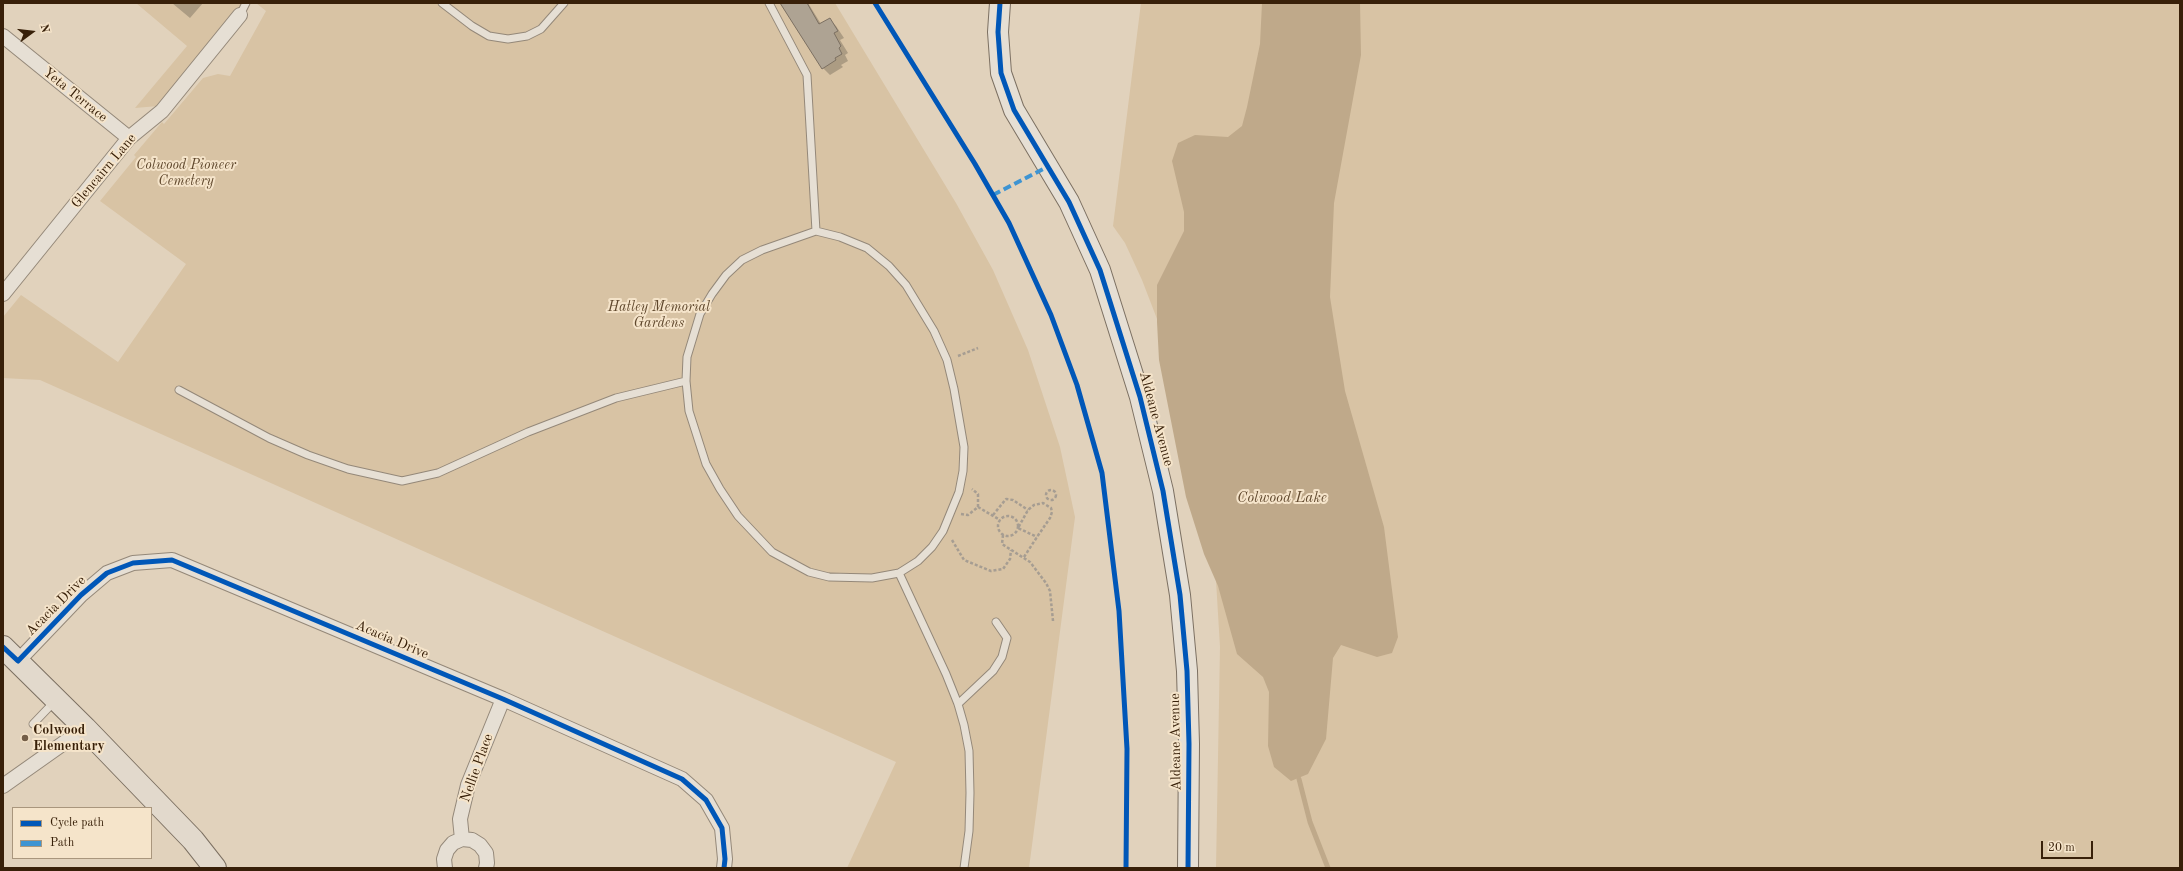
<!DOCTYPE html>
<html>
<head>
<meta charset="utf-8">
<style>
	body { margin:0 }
	#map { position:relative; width:2183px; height:871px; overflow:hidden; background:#e1d2bc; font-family:"Old Standard TT",serif }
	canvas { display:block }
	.frame { position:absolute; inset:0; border:4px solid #382009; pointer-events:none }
	.legend { position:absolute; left:12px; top:807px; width:140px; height:52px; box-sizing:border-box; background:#f5e4ca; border:1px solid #a9967d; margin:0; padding:5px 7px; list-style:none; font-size:12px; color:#382009 }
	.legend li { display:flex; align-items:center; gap:8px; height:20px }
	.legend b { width:20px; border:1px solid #a9967d }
	.north { position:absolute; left:12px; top:12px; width:40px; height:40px; -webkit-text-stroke:3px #f5e4ca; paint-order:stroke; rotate:75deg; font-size:11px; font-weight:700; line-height:16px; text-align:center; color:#382009 }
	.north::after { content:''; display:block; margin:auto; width:14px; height:18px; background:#382009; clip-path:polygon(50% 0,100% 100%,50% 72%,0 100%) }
	.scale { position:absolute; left:2041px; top:841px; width:52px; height:18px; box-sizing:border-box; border:2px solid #382009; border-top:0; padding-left:5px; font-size:12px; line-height:14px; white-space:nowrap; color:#382009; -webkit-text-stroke:3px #f5e4ca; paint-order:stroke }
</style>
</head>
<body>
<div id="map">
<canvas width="2183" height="871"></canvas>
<div class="frame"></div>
<ul class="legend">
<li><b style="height:5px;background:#0057b8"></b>Cycle path</li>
<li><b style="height:5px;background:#3e94d2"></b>Path</li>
</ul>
<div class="north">N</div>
<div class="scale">20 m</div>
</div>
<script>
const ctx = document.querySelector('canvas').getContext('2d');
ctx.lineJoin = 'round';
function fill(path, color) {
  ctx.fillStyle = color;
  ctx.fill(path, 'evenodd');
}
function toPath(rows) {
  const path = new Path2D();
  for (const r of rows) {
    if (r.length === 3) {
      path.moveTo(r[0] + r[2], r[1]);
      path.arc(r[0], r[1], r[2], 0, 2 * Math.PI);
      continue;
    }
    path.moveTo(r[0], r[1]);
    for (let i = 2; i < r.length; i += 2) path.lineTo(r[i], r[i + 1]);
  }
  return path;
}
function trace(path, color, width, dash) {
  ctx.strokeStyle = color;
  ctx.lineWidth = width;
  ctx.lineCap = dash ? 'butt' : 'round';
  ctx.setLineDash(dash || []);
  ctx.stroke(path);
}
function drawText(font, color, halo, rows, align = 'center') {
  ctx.font = font + ' "Old Standard TT",serif';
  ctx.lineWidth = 4;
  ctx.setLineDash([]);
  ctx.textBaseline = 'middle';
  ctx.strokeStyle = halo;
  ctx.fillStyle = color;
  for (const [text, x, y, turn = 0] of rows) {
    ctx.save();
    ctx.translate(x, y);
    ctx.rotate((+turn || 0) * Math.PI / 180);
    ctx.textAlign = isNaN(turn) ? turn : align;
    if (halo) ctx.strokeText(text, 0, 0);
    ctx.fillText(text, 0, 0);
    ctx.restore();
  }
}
fill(toPath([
	[136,3,245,3,158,106,135,108,187,46],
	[256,3,835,3,956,203,993,270,1028,350,1060,447,1075,517,1029,868,847,868,896,762,40,380,3,378,3,317,21,295,118,362,186,264,100,201,136,157,134,155,162,122,164,124,203,78,218,74,230,76,266,11],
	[1141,3,2180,3,2180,868,1216,868,1220,647,1214,547,1174,363,1142,280,1125,243,1113,226]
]), '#d8c3a4');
fill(toPath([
	[1262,3,1360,3,1361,55,1334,203,1330,297,1345,391,1384,527,1398,637,1392,653,1377,657,1341,645,1333,658,1326,739,1308,774,1291,781,1274,767,1268,746,1269,692,1263,677,1237,654,1218,586,1204,554,1186,497,1159,360,1157,322,1157,285,1184,231,1184,212,1172,161,1178,143,1195,135,1228,137,1242,126,1247,107,1260,44]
]), '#bfa98a');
fill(toPath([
	[172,3,203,3,190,18],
	[781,3,808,3,821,24,829,19,836,26,844,38,840,40,848,53,845,55,848,61,841,65,843,67,830,75,823,68]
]), '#0003');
trace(toPath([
	[1299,779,1310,822,1328,868]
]), '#bfa98a', 5);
const building = toPath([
	[780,3,807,3,819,24,830,18,838,31,834,33,841,46,839,48,842,54,835,58,836,60,822,69,780,3]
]);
fill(building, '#aea393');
trace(building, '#7c7062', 1);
const lane = toPath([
	[442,3,472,26,489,36,508,39,527,36,541,29,564,3],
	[769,3,807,75,816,231],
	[240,15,246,3],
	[816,231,840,237,867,248,889,266,906,285,934,331,947,360,954,389,964,447,963,471,959,492,943,531,932,547,918,561,899,573,872,578,829,577,809,572,772,552,738,516,720,489,706,464,689,411,686,381,687,357,700,314,712,294,726,275,742,260,762,250,816,231],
	[179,390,269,438,308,455,348,469,402,481,438,473,528,432,616,398,686,381],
	[899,573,946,674,958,704,964,725,969,751,970,793,969,831,964,868],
	[958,704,993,671,1002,657,1007,638,996,622],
	[33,724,55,701]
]);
const street = toPath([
	[3,36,129,138],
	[3,294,129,138,162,111,240,15],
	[18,661,81,595,107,573,133,563,172,560,503,699,682,779,706,800,722,828,725,859,724,868],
	[3,786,85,728],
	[462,839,460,819,468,785,503,699],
	[445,868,444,859,447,850,453,843,462,839,472,840,480,845,486,853,487,863,486,868]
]);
const secondary = toPath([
	[1000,3,998,32,1001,73,1014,110,1069,202,1100,270,1140,397,1163,491,1180,595,1187,671,1189,744,1188,868]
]);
const primary = toPath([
	[3,647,85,728,193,840,215,868]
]);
trace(lane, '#948879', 9);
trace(street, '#948879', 16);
trace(secondary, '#7c7062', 22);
trace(primary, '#7c7062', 24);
trace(toPath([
	[958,356,978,348],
	[1051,495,5],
	[978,507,1000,520],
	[961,514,968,515,978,507,978,494,972,489],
	[993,515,1006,499,1013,500,1028,510],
	[1008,526,10],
	[1003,535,1002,544,1030,562,1046,583,1050,591,1053,621],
	[952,540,964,560,991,571,1003,569,1010,559,1011,550],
	[1024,557,1037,537,1050,518,1052,512,1051,508,1043,503,1034,505,1028,510,1018,528,1037,537]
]), '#a69d92', 2.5, [3, 2]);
trace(lane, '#e6dfd4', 7);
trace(street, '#e6dfd4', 14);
trace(secondary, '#e6dfd4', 20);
trace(primary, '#e2d9cc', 22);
trace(toPath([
	[993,195,1049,166]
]), '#3e94d2', 4, [8, 4]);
trace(toPath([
	[875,3,975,164,1009,223,1051,315,1077,385,1102,473,1119,611,1127,749,1126,868],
	[1000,3,998,32,1001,73,1014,110,1069,202,1100,270,1140,397,1163,491,1180,595,1187,671,1189,744,1188,868],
	[3,647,18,661,81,595,107,573,133,563,172,560,503,699,682,779,706,800,722,828,725,859,724,868]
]), '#0057b8', 5);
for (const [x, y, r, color] of [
	[25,738,4,"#735e48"]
]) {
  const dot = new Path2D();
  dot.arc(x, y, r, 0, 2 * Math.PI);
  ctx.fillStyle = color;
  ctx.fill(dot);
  trace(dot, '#f5e4ca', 1.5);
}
drawText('14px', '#382009', '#f5e4ca', [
	["Yeta Terrace",75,95,39],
	["Glencairn Lane",104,171,-50],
	["Aldeane Avenue",1156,419,75],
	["Acacia Drive",56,606,-45],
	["Acacia Drive",392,640,23],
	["Aldeane Avenue",1176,742,-91],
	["Nellie Place",477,768,-70]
]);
drawText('italic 14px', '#5e462b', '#f5e4ca', [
	["Colwood Pioneer",186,165],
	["Cemetery",186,181],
	["Hatley Memorial",659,307],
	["Gardens",659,323]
]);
drawText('bold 14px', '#382009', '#f5e4ca', [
	["Colwood",33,730],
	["Elementary",33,746]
], 'left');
drawText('italic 15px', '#624a2f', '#f5e4ca', [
	["Colwood Lake",1282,498]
]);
</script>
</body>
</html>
